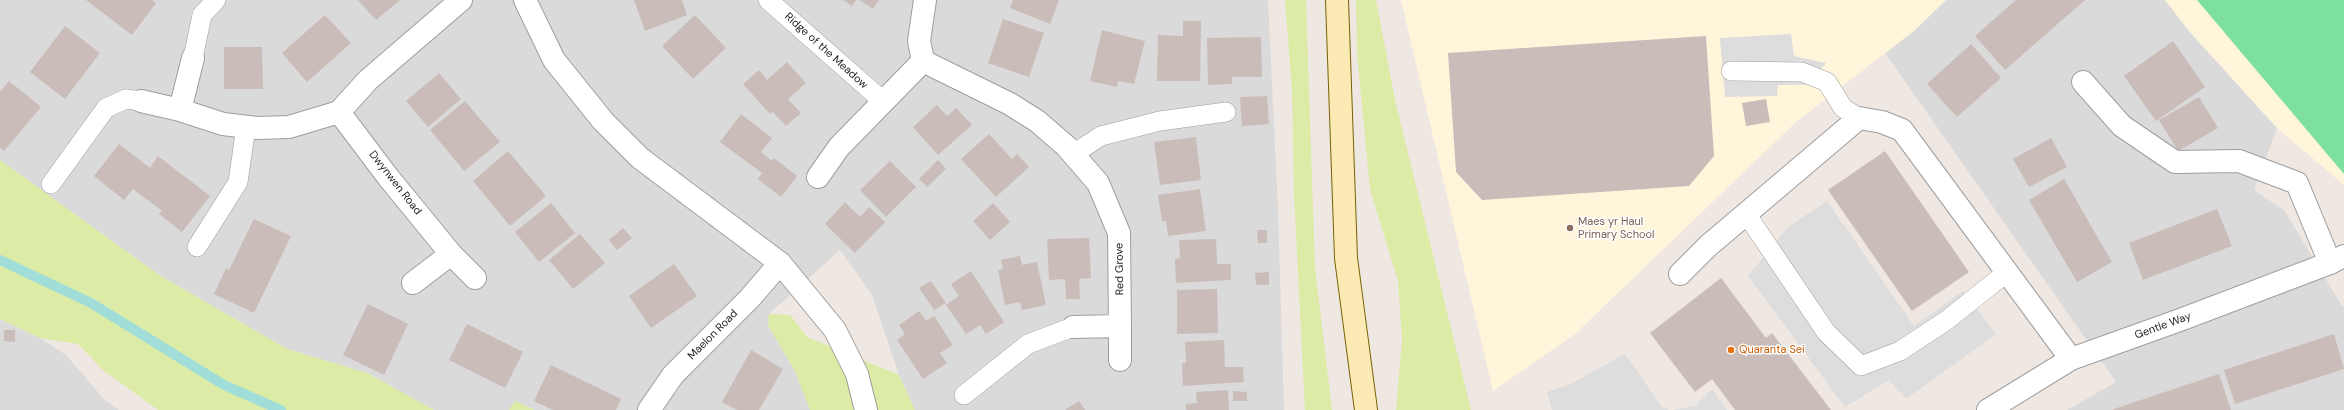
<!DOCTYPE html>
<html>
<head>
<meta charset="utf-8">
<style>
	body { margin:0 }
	canvas { display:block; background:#efe7e2 }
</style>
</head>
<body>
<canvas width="2344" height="410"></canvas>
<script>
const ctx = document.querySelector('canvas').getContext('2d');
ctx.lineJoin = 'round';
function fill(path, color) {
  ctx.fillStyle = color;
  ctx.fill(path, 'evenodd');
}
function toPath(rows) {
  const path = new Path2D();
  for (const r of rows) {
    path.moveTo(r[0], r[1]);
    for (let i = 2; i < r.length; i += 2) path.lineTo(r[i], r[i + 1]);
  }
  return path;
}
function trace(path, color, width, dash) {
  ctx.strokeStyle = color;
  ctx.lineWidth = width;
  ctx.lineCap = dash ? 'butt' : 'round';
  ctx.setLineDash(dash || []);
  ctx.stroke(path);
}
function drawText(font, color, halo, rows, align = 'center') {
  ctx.font = font + ' "DM Sans",sans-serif';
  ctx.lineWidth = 3;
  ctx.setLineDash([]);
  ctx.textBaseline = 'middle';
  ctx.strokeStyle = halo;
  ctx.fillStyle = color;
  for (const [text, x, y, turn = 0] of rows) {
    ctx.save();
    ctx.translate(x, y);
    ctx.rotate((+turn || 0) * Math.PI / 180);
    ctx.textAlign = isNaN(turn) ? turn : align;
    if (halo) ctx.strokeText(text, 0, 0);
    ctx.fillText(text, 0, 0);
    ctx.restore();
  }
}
fill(toPath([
	[0,0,1268,0,1278,209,1284,410,915,410,899,375,872,295,840,250,769,314,768,325,795,371,810,410,535,410,515,401,509,410,434,410,367,373,287,349,159,275,0,160],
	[1946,0,2165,0,2189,31,2277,128,2254,190,2284,210,2342,306,2344,306,2344,410,2067,410,2116,382,1885,53,1914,30],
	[0,319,40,338,66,355,105,400,119,410,0,410]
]), '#dbdada');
fill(toPath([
	[1401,0,1946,0,1914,31,1796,122,1575,334,1493,391],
	[2165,0,2344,0,2344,185,2277,128,2189,31]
]), '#fff5db');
fill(toPath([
	[1285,0,1306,0,1315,268,1332,410,1305,410,1294,195,1292,89],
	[1356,0,1376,0,1395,100,1471,410,1396,410,1402,340,1398,281,1370,189,1357,54],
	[0,160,159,275,287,349,367,373,434,410,158,410,103,370,78,344,40,338,0,319],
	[769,314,790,315,807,337,899,375,915,410,810,410,795,371,768,325],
	[515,401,535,410,509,410]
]), '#dceba6');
fill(toPath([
	[2197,0,2344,0,2344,174]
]), '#7ee09e');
fill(toPath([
	[1791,34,1794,56,1826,63,1808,85,1778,85,1777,96,1725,97,1720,38],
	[1827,201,1914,326,1963,291,1996,334,1906,399,1889,380,1845,407,1748,276,1788,227],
	[1625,354,1662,407,1669,410,1552,410,1547,392,1571,384],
	[1712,389,1727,410,1672,410,1695,406]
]), '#ddd');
trace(toPath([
	[0,260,91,303,224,385,281,410]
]), '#a1deda', 10);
fill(toPath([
	[86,0,152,0,156,3,132,35],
	[358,0,400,0,376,20],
	[634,0,682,0,687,15,645,31],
	[843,0,856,0,852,6],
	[859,0,879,0,873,9],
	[1013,0,1059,0,1050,24,1010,8],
	[2016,0,2085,0,2005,70,1975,36],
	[325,15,351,43,307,82,282,53],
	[695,15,726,48,693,79,662,46],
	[1003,19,1044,33,1029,77,988,63],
	[1183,21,1201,21,1200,81,1157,81,1158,35,1183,36],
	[65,26,100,53,65,99,30,72],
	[1102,30,1145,41,1134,84,1118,81,1117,87,1090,81],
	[1706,36,1714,156,1689,186,1482,200,1456,172,1448,53],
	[1261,37,1262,77,1232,77,1232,84,1208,85,1207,38],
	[2173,41,2205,87,2156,121,2124,76],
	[1971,44,2001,78,1957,117,1927,84],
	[224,47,262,47,263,89,224,89],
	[787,62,806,83,788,99,801,113,786,126,773,112,770,114,743,84,759,70,767,80],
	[439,73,461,99,428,127,406,101],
	[9,81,41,107,4,151,0,148,0,92],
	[1267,96,1269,124,1242,126,1240,97],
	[2199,97,2218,128,2178,151,2159,120],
	[1766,99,1770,122,1746,126,1742,103],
	[465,101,500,142,464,171,430,130],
	[937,105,947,116,956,108,972,125,938,155,913,127],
	[741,114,772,138,761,152,772,161,774,158,797,176,781,197,758,179,762,173,720,142],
	[989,134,1012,159,1017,154,1029,167,996,197,961,159],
	[1196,137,1201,180,1160,185,1154,142],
	[2051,138,2067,167,2029,187,2013,159],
	[119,144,150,168,158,156,210,196,182,232,159,214,162,211,133,189,124,200,94,176],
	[508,151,546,196,510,226,473,181],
	[1885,151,1969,272,1912,311,1828,190],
	[938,160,946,169,927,187,919,179],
	[890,161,916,187,886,217,860,190],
	[2064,179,2112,262,2077,282,2029,200],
	[1200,189,1206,231,1168,236,1166,221,1162,221,1158,195],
	[845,202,860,217,869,207,885,222,855,253,825,224],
	[551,203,575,233,539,262,515,232],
	[993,203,1010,222,990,240,973,221],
	[2217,209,2232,246,2143,280,2129,243],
	[254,219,291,236,254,313,214,294,226,268,229,270],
	[623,228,632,238,617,250,609,240],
	[1257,230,1267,230,1267,243,1258,243],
	[580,234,605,263,573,289,549,260],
	[1089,238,1091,278,1079,279,1080,299,1066,299,1065,279,1049,280,1047,239],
	[1216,239,1217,264,1231,264,1231,280,1176,283,1175,259,1180,258,1179,240],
	[1020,256,1022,265,1037,262,1046,305,1022,310,1020,302,1005,305,998,270,1003,269,1001,260],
	[674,264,697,296,651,328,629,296],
	[971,271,1004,322,986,334,980,325,966,334,946,305,959,296,951,284],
	[1269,272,1269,285,1256,285,1255,273],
	[1721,278,1766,338,1772,333,1831,410,1735,410,1712,379,1695,392,1650,333],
	[931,281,946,303,934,310,919,288],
	[1217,289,1218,333,1177,334,1177,290],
	[368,304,408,324,384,375,343,355],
	[919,311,926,321,934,316,953,345,940,353,947,363,923,379,897,340,905,334,899,325],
	[467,324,523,352,505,388,449,360],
	[4,330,15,330,15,342,4,341],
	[2334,334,2344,369,2235,404,2224,370],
	[1224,340,1225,367,1243,367,1244,382,1183,386,1182,363,1186,363,1185,342],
	[751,350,783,369,759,410,737,410,722,402],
	[551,365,621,399,616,410,553,410,534,401],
	[2219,374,2231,410,2111,410],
	[1228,390,1229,410,1186,410,1186,404,1197,403,1196,392],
	[1233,391,1247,392,1247,401,1233,401],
	[1079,401,1085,410,1065,410]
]), '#cabcb9');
const service = toPath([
	[768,0,884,102],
	[193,58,202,15,216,0],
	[1731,71,1802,72,1827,82,1843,108,1859,118],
	[1073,154,1101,136,1160,121,1226,112],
	[51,184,106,108,126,99,141,101],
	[1747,215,1826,332,1861,366,1900,351,1947,320,2006,273],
	[197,247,238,182,246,127],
	[964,395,1028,344,1073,327]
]);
const minor = toPath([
	[193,58,180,110,223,124,257,128,289,127,339,112,388,177,451,254,475,278],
	[923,61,1010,104,1037,121,1066,146,1098,183,1119,233,1120,326,1073,327],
	[2083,82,2122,126,2175,162,2239,161,2297,183,2330,263],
	[141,101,180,110],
	[339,112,368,80,461,0],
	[818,177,839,147,923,61,919,41,925,0],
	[1680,274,1708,246,1859,118,1882,122,1902,130,2071,359],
	[413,283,451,254],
	[1120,360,1120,326],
	[649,410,673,375,750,298,780,263]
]);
const tertiary = toPath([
	[525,0,554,60,603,121,640,158,780,263,835,330,857,374,866,410],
	[1988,410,2071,359,2180,320,2330,263,2344,256]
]);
const secondary = toPath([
	[1337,0,1346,258,1366,410]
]);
trace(service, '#9e9e9e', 20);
trace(minor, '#9e9e9e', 24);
trace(tertiary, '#9e9e9e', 24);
trace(secondary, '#766202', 24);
trace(service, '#fff', 19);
trace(minor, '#fff', 22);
trace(tertiary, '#fff', 22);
trace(secondary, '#fbeab4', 22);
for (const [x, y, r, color] of [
	[1570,228,4,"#8d6e63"],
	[1731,350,4,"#e8710a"]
]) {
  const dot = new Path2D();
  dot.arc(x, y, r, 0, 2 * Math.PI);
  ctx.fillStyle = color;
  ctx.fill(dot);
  trace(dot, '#fff', 1.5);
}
drawText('11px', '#1d1d1d', '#fff', [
	["Ridge of the Meadow",826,51,42],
	["Dwynwen Road",395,183,52],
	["Red Grove",1120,269,-91],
	["Gentle Way",2163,326,-20],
	["Maelon Road",713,335,-45]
]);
drawText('11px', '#785e54', '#fff', [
	["Maes yr Haul",1578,222],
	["Primary School",1578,235]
], 'left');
drawText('11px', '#c56008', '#fff', [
	["Quaranta Sei",1739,350]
], 'left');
</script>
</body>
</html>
